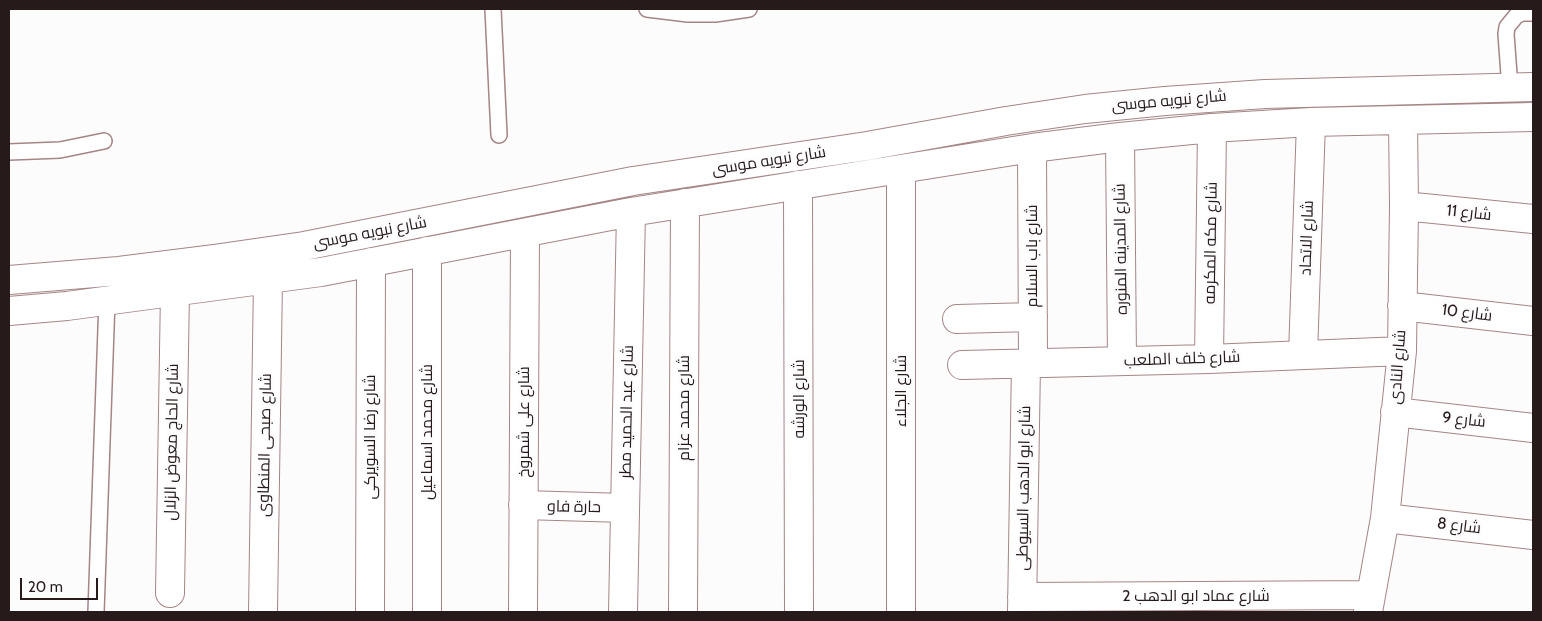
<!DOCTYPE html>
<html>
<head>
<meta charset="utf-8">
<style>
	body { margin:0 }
	#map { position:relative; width:1542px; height:621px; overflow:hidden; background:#fcfcfc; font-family:Cabin,sans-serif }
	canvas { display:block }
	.frame { position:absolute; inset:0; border:10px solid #261a1b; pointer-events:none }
	.scale { position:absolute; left:20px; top:578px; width:78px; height:22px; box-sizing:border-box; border:2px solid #261a1b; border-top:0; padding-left:6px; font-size:15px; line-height:18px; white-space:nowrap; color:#261a1b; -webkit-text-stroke:4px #fcfcfc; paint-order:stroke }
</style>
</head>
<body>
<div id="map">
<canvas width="1542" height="621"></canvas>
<div class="frame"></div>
<div class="scale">20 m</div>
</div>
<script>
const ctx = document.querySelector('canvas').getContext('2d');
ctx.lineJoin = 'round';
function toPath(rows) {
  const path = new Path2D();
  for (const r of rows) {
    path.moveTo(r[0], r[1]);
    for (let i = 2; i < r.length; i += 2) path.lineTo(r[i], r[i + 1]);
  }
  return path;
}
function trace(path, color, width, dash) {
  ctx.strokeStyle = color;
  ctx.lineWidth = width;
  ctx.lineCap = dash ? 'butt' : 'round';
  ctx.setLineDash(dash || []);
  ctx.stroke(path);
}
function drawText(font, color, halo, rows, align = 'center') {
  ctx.font = font + ' Cabin,Cairo,sans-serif';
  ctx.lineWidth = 5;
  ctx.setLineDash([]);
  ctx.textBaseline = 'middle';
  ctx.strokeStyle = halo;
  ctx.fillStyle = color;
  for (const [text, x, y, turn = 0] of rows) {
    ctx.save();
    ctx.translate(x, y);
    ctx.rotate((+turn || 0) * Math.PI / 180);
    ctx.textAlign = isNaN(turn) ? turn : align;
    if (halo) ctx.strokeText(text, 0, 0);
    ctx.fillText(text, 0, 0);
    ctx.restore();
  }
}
const lane = toPath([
	[493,9,499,135],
	[647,9,688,14,715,14,749,9],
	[1510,88,1506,34,1507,27,1516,16,1522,13,1533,13],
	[9,152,60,150,104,141],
	[96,612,107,300]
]);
const street = toPath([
	[1120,137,1122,361],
	[1032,148,1033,363],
	[798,185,799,612],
	[1404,206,1533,219],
	[427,251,427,612],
	[9,280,119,271,215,259,304,246,633,181,867,146,1006,121,1085,109,1165,101,1265,94,1533,87],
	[1402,306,1533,321],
	[9,311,67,306,321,272,631,212,1032,148,1120,137,1212,128,1311,122,1533,117],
	[957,319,1033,317],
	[1303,355,1311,122],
	[1209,359,1212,128],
	[962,365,1209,359,1402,351],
	[1395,412,1533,428],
	[523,505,625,508],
	[1385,518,1533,535],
	[170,593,175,291],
	[1022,597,1371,595],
	[263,612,268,279],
	[370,612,371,262],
	[523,612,525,233],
	[623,612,631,212],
	[683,612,685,203],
	[901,612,901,170],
	[1022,612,1026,363],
	[1368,612,1385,518,1402,351,1404,206,1403,120]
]);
trace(lane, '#a58586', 18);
trace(street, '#a58586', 30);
trace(lane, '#fff', 15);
trace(street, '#fff', 28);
drawText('16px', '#261a1b', '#fcfcfc', [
	["شارع نبويه موسى",1169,101,-5],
	["شارع نبويه موسى",769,161,-9],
	["شارع 11",1469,213,6],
	["شارع نبويه موسى",370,233,-11],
	["شارع الاتحاد",1307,238,-88],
	["شارع مكه المكرمه",1211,243,-89],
	["شارع المدينه المنوره",1121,249,-91],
	["شارع باب السلام",1032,256,-90],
	["شارع 10",1467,313,7],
	["شارع خلف الملعب",1182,359,-2],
	["شارع النادى",1398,367,-86],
	["شارع الجلاء",901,391,-90],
	["شارع الورشه",799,399,-90],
	["شارع محمد عزام",684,408,-90],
	["شارع عبد الحميد مطر",627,412,-89],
	["شارع 9",1464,420,6],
	["شارع على شمروخ",524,422,-90],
	["شارع محمد اسماعيل",427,432,-90],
	["شارع رضا السويركى",370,437,-90],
	["شارع الحاج معوض الزلال",172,442,-89],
	["شارع صبحى المنطاوى",265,445,-89],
	["شارع ابو الدهب السيوطى",1024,488,-89],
	["حارة فاو",574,507,1],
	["شارع 8",1459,526,7],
	["شارع عماد ابو الدهب 2",1196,596]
]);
</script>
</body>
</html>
